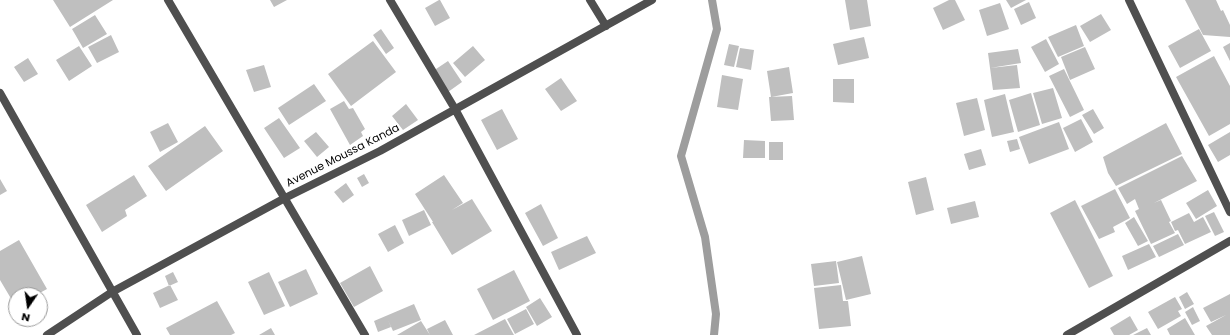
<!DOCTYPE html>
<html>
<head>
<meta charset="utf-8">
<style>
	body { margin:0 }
	#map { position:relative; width:1230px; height:335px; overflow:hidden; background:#fff; font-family:Poppins,sans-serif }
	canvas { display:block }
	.north { position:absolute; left:8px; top:287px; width:40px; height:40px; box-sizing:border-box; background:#fff; border:1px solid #999; border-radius:50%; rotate:193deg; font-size:11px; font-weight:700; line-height:16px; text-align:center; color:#000 }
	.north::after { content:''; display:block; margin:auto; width:14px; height:18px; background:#000; clip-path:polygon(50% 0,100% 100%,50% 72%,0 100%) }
</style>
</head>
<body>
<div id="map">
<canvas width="1230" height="335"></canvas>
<div class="north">N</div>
</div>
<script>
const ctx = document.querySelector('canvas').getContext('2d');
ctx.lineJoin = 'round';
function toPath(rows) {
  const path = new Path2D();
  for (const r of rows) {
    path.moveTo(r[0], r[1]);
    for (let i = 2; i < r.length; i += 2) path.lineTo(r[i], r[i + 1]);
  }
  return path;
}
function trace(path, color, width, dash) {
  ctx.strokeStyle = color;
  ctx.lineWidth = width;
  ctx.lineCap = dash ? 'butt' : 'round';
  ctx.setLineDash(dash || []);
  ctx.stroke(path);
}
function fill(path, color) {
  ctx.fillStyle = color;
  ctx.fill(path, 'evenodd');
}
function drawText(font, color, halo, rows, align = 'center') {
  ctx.font = font + ' Poppins,sans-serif';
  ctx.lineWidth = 3.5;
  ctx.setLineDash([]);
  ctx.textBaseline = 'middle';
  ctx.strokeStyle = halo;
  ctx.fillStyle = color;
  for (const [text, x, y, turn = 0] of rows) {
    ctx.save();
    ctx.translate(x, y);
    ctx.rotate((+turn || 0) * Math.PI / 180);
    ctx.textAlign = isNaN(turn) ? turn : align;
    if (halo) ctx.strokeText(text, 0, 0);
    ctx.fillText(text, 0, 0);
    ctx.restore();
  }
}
trace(toPath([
	[712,0,717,29,681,156,705,237,716,314,714,335]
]), '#9d9d9d', 8);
fill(toPath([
	[53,0,113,0,70,27],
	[270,0,287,0,274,7],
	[439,0,440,0,450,18,435,26,425,8],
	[845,0,867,0,871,26,850,30],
	[949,0,955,0,965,20,943,30,933,8],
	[1006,0,1026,0,1011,8],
	[1185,0,1216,0,1221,11,1223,10,1230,25,1230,37,1203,35],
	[1029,2,1036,18,1021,25,1014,9],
	[1000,3,1009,29,987,36,979,10],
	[1101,14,1111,30,1090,42,1080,26],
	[95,15,107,34,83,48,72,29],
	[1076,25,1084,46,1058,57,1048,37],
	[381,29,394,48,386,54,373,35],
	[1199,29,1211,51,1180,68,1168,46],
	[111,35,119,52,97,63,88,47],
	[864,37,869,58,838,65,833,44],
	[1046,39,1059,64,1045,72,1031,47],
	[373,41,396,72,351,106,328,74],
	[1230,43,1230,61,1223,47],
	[729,44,739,46,734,67,724,65],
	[79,46,92,66,69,81,56,60],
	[473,46,485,60,465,77,453,63],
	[1085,47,1095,69,1070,80,1061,57],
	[740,48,754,50,751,70,736,67],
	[1018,49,1021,63,990,68,988,53],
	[1214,56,1230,86,1230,124,1209,136,1176,77],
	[28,58,38,74,24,82,14,67],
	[448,61,462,82,448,92,433,71],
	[264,65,271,87,254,92,246,70],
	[1017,65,1020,88,993,90,990,68],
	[789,67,793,93,771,97,767,71],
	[1064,69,1084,110,1070,117,1049,76],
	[722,75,743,79,738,110,717,107],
	[561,78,577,101,561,111,545,89],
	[833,79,854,79,854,103,833,102],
	[314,84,326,101,289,125,278,108],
	[1053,88,1062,118,1042,124,1033,93],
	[1031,93,1040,125,1018,132,1009,100],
	[1005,94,1014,132,992,137,984,100],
	[792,96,794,120,771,121,769,97],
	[977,98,985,130,964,136,956,103],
	[344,101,349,109,353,108,365,129,361,132,363,136,350,145,330,109],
	[406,104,418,120,403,130,392,116],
	[502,109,518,139,497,150,481,120],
	[1093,109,1104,128,1094,134,1082,115],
	[279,118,300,148,284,158,264,128],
	[1081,119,1093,142,1075,152,1063,128],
	[1059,122,1069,149,1029,164,1019,137],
	[168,123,178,142,160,152,150,132],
	[1166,123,1182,154,1116,186,1108,173,1103,157],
	[205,126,223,151,166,191,148,166],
	[316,132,329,147,317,157,304,141],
	[1230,132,1230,155,1218,162,1208,145],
	[1017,139,1020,149,1010,152,1007,141],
	[744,140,765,141,765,158,743,158],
	[769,142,783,142,783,160,769,160],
	[981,149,986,165,969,170,964,154],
	[1182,156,1197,181,1154,203,1161,200,1171,221,1169,222,1175,233,1151,244,1135,211,1139,209,1135,199,1127,204,1118,188],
	[364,174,369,183,362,187,357,178],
	[134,175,147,196,125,210,127,216,102,232,86,205],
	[444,175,463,203,452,210,472,199,492,231,452,255,432,222,433,222,415,194],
	[926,177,934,210,916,215,908,182],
	[0,179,7,191,0,195],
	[346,183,354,195,343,203,334,192],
	[1115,189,1130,218,1113,227,1115,232,1099,239,1081,206],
	[1208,190,1217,206,1196,219,1186,203],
	[1075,200,1113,276,1089,288,1050,213],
	[975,201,979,217,951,224,947,208],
	[541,204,558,238,543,246,525,213],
	[424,210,431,225,409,236,402,220],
	[1214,212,1224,232,1215,236,1205,216],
	[1189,213,1194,222,1203,217,1211,232,1185,244,1178,230,1175,231,1171,222],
	[1134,217,1148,241,1138,246,1125,223],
	[395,225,404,243,388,252,378,234],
	[1178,234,1184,245,1159,257,1153,246],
	[587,236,596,253,559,270,551,252],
	[19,240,47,289,36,295,16,295,16,307,0,280,0,251],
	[1149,244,1156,257,1128,270,1122,256],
	[862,256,871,294,846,300,837,262],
	[836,261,839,283,814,286,811,264],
	[370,266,383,291,354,307,340,283],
	[306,269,318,294,290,307,278,282],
	[514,270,530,301,493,320,477,289],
	[173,272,178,282,169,286,165,276],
	[269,272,285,306,264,315,248,282],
	[170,285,178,300,160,308,153,293],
	[841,285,843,301,848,301,851,326,819,329,814,288],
	[1187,292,1194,304,1185,309,1179,297],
	[1230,294,1230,335,1212,335,1206,326,1226,315,1211,322,1203,308],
	[1175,297,1182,309,1178,311,1181,316,1158,329,1148,312],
	[540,298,552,317,537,326,526,307],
	[217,301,235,333,231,335,170,335,166,328],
	[414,304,421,320,393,331,388,320,391,327,378,332,374,321],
	[1193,307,1200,321,1192,325,1185,312],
	[526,309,534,324,515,334,507,319],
	[1130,316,1138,330,1129,335,1114,335,1110,328],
	[1185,318,1195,335,1170,335,1167,329],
	[505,319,514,335,474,335],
	[445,320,453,335,430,335,427,329],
	[421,321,430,335,397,335],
	[271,328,275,335,259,335],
	[1147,328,1151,335,1133,335]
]), '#bfbfbf');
trace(toPath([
	[168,0,365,335],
	[390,0,455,109,577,335],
	[590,0,606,26],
	[1129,0,1230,212],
	[0,93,137,335],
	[47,335,112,292,285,198,380,151,652,0],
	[1067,335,1230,241]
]), '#4f4f4f', 8);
drawText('11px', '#000', '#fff', [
	["Avenue Moussa Kanda",343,156,-27]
]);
</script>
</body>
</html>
